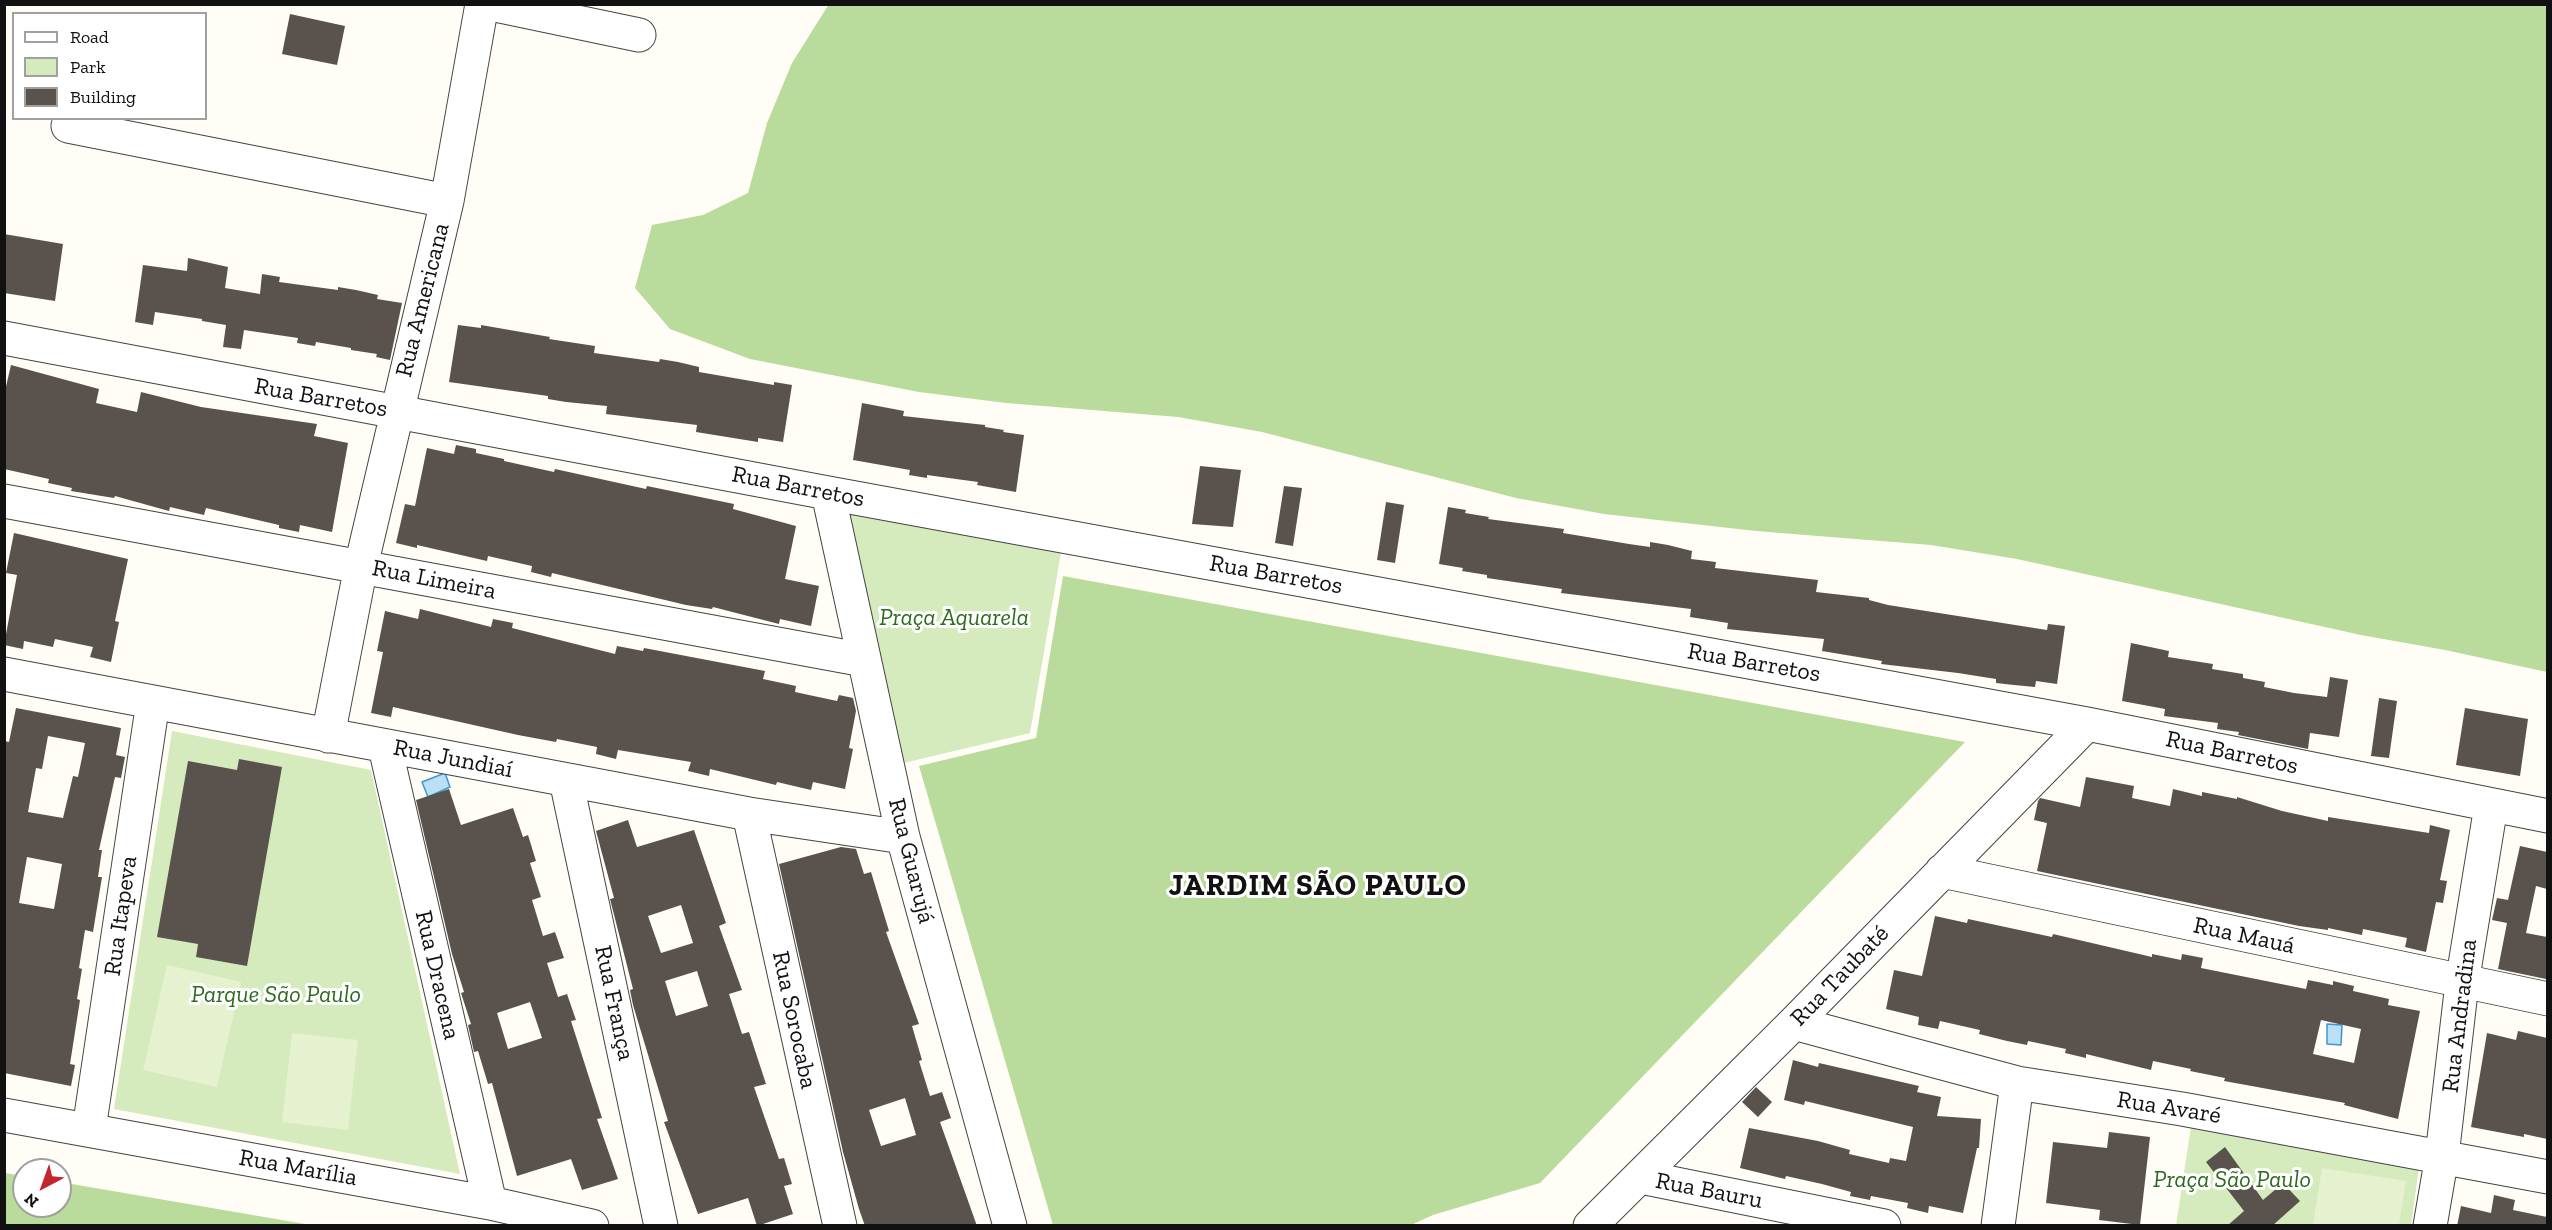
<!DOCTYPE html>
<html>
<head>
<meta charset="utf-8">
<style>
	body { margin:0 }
	#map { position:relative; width:2552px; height:1230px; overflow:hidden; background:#fffdf5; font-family:"Zilla Slab",serif }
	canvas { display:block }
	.frame { position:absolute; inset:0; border:6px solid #111; pointer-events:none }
	.legend { position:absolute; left:12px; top:12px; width:195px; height:108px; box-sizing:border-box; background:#fff; border:2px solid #a0a0a0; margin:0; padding:8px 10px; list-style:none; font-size:18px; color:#111 }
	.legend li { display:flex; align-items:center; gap:12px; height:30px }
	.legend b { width:30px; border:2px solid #a0a0a0 }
	.north { position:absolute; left:12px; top:1158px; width:60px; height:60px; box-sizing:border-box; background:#fff; border:2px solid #a0a0a0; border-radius:50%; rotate:221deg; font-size:16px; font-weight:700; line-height:24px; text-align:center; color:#111 }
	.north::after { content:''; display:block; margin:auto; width:21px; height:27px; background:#c4262e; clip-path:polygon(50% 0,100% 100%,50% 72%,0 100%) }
</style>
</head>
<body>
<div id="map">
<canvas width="2552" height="1230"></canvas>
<div class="frame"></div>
<ul class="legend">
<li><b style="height:8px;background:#fff"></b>Road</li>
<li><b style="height:16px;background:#d5ebbd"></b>Park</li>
<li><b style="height:16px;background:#5a524d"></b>Building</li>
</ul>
<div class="north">N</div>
</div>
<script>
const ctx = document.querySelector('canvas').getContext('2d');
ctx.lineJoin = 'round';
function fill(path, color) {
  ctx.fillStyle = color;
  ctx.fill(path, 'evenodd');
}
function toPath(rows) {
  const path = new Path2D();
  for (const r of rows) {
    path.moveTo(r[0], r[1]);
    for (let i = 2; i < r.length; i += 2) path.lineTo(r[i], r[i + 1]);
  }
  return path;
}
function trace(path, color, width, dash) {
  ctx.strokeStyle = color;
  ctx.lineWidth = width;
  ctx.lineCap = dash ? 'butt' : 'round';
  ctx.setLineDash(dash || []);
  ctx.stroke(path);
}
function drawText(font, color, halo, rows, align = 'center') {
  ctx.font = font + ' "Zilla Slab",serif';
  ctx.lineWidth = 6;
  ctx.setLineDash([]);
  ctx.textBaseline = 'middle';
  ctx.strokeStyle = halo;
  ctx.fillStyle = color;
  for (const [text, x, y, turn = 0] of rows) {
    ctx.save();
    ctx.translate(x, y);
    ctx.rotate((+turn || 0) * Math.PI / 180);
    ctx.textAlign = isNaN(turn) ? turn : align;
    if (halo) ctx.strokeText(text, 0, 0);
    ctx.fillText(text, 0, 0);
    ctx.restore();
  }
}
fill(toPath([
	[831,497,1063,541,1030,733,891,766],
	[172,731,371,770,460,1174,114,1109],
	[2191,1126,2419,1168,2411,1225,2176,1226]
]), '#d5ebbd');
fill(toPath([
	[829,4,2547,5,2547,672,2445,650,2361,635,2017,559,1931,545,1756,531,1604,514,1516,498,1262,432,1178,417,1006,403,919,392,750,359,670,329,635,288,652,225,703,215,748,193,767,123,792,63],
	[1063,576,1965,742,1540,1183,1433,1215,1411,1225,1053,1225,919,766,1036,738],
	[4,1173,24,1176,24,1206,60,1206,60,1182,311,1225,5,1225]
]), '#b9dc9c');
fill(toPath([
	[167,965,241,982,217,1087,143,1070],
	[292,1033,358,1040,348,1130,282,1122],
	[2322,1168,2406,1181,2399,1225,2313,1225]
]), '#e6f2cf');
const water = toPath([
	[445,773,450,787,428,797,422,782,445,773],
	[2327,1024,2342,1025,2341,1045,2327,1044,2327,1024]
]);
fill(water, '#b9e0f7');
trace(water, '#3f96cf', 1.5);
fill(toPath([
	[290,14,345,26,337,65,282,54],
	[4,234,63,244,55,301,4,293],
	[188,258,228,267,225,288,260,294,262,274,280,277,279,282,338,290,338,287,356,290,378,295,377,299,402,303,390,360,376,357,377,354,351,350,351,348,316,342,315,346,297,343,298,338,244,330,241,349,223,347,226,325,202,321,202,319,155,312,153,325,135,322,143,265,187,271],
	[458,325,481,328,481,325,550,337,549,339,595,346,594,353,659,362,660,359,678,362,699,367,699,372,774,385,774,382,792,385,783,442,758,438,758,442,696,432,697,425,606,414,607,406,566,402,548,399,548,396,449,382],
	[11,365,99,389,96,403,137,412,141,392,201,407,317,424,314,436,348,443,332,532,300,525,299,532,279,528,279,525,206,508,204,515,170,507,169,511,115,496,114,498,71,491,72,488,48,483,49,479,4,469,4,395],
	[862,403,904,411,903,416,985,425,985,427,1004,430,1003,432,1024,435,1016,492,977,485,978,482,927,475,927,478,909,475,910,470,853,460],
	[456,445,476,449,476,453,504,459,504,461,554,472,555,469,646,489,647,486,734,504,733,509,796,526,785,579,819,586,811,626,780,619,779,624,713,607,712,609,686,605,552,573,551,577,531,572,532,566,488,556,487,561,417,545,417,548,396,543,405,504,415,506,427,448,454,454],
	[1200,466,1241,470,1233,527,1192,524],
	[1284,486,1302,488,1293,546,1275,543],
	[1386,502,1404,505,1395,563,1377,560],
	[1448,507,1466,510,1465,513,1489,517,1488,519,1564,529,1563,533,1629,544,1650,547,1650,542,1668,545,1692,551,1691,559,1716,562,1715,568,1818,580,1816,592,1869,598,1869,600,1888,605,2047,630,2048,624,2065,626,2057,684,2036,681,2035,687,2014,685,1996,683,1996,679,1958,673,1881,664,1882,661,1822,651,1824,639,1727,629,1728,623,1690,617,1691,609,1561,593,1562,589,1487,578,1487,575,1462,571,1463,568,1439,564],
	[14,533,128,559,115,621,119,622,111,662,90,657,93,647,55,639,53,647,24,641,23,649,4,645,17,575,6,573],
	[420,609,491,627,493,619,513,623,512,628,615,654,617,646,643,651,644,648,744,667,765,671,763,679,796,686,795,692,837,701,839,695,853,698,856,711,849,748,853,749,845,789,813,782,811,790,777,782,776,785,710,769,709,776,688,771,691,762,618,750,616,759,596,754,597,747,557,739,556,742,518,735,393,707,391,717,371,713,383,652,377,651,385,611,418,619],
	[2131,643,2169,651,2168,657,2213,664,2212,669,2243,674,2243,678,2265,682,2264,687,2294,693,2327,697,2330,677,2348,680,2339,737,2310,733,2308,749,2238,735,2239,732,2217,729,2218,723,2164,716,2165,709,2122,701],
	[2379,698,2397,701,2389,758,2371,756],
	[16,708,121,728,116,755,125,757,121,778,115,777,99,850,102,850,98,877,102,877,93,932,85,930,79,968,82,969,77,999,80,1000,70,1064,75,1065,71,1086,4,1073,4,741,9,742],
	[48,736,85,743,78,777,73,776,63,818,28,812,36,768,42,769],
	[27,857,62,864,54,909,19,903],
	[2465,708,2528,719,2520,776,2456,765],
	[239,759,282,767,247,966,196,957,198,944,157,937,188,761,237,770],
	[2086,777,2134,786,2132,798,2170,806,2173,789,2202,796,2202,792,2237,799,2237,797,2282,811,2328,821,2328,817,2429,833,2430,825,2450,830,2440,880,2447,881,2443,903,2436,902,2426,952,2405,947,2407,938,2363,929,2362,935,2328,928,2328,930,2299,926,2037,871,2047,823,2034,820,2038,801,2040,798,2080,807],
	[449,789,461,825,513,808,523,837,528,835,536,861,530,863,541,897,532,900,543,936,555,932,564,958,547,963,558,997,567,994,576,1020,571,1021,602,1118,597,1119,618,1179,582,1190,571,1159,517,1176,492,1083,488,1084,478,1051,474,1052,468,1025,471,1024,461,993,464,992,452,954,416,800],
	[530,1002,542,1038,508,1049,497,1013],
	[628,820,637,847,694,830,726,923,719,926,742,990,729,994,742,1034,749,1032,766,1084,754,1087,779,1159,784,1158,792,1184,784,1186,793,1214,757,1226,748,1198,698,1214,664,1122,668,1121,633,1005,630,990,633,989,610,899,614,898,596,831],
	[681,905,693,943,661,953,648,916],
	[697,971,708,1006,676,1016,665,981],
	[2520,846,2547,852,2547,889,2536,886,2526,933,2547,937,2546,979,2498,969,2507,923,2492,920,2497,898,2508,900],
	[841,847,856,849,864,874,871,872,889,931,886,932,919,1024,912,1026,922,1060,919,1061,930,1096,942,1092,951,1118,940,1122,977,1226,865,1226,859,1209,843,1152,779,864],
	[905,1098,916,1135,881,1146,869,1110],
	[1935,916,1967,923,1968,919,2052,937,2053,934,2152,957,2152,954,2181,960,2182,954,2203,958,2201,968,2306,989,2308,980,2333,985,2333,981,2354,986,2353,991,2389,999,2388,1005,2420,1011,2398,1119,2344,1105,2345,1103,2224,1081,2225,1078,2190,1071,2191,1069,2153,1061,2151,1070,2086,1054,2086,1058,2065,1053,2066,1049,2028,1041,2027,1045,2007,1041,1979,1034,1980,1030,1940,1021,1938,1029,1918,1025,1919,1017,1886,1009,1894,970,1922,976],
	[2321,1020,2361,1029,2354,1063,2313,1054],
	[2518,1031,2547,1038,2547,1139,2524,1134,2524,1137,2471,1127,2487,1033,2516,1040],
	[1793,1060,1818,1067,1819,1063,1919,1086,1917,1092,1941,1097,1937,1116,1981,1119,1979,1148,1977,1148,1963,1213,1929,1206,1928,1213,1907,1208,1908,1203,1871,1196,1870,1200,1850,1196,1851,1192,1822,1184,1786,1176,1785,1179,1740,1168,1749,1128,1818,1141,1850,1150,1849,1154,1889,1163,1890,1158,1906,1161,1913,1127,1805,1101,1804,1105,1784,1100],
	[1756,1087,1772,1102,1758,1117,1742,1102],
	[2109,1132,2150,1137,2140,1225,2099,1220,2100,1210,2046,1203,2053,1142,2107,1148],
	[2225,1147,2263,1200,2283,1183,2300,1201,2272,1226,2227,1226,2244,1211,2206,1162],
	[2494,1195,2515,1200,2513,1210,2547,1217,2547,1226,2457,1226,2461,1206,2491,1213]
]), '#5a524d');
const minor = toPath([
	[491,4,639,35],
	[68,126,447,201],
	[4,338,828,493,2087,724,2548,816],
	[828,493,903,837,1010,1226],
	[4,501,864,660],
	[4,674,749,814,903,837],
	[328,736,361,566,447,201,482,4],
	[385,747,490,1203],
	[566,780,661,1226],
	[749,814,840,1226],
	[1942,871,2548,999],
	[1794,1023,2017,1083,2182,1109,2548,1177],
	[4,1115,490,1203,592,1226],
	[89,1129,153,702],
	[1641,1177,1884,1226],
	[1590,1226,1794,1023,2087,724],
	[1998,1226,2017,1083],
	[2430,1226,2442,1156,2462,983,2491,806]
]);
trace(minor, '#444', 35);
trace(minor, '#fff', 33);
drawText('24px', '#111', '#fff', [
	["Rua Americana",423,300,-76],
	["Rua Barretos",321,398,10],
	["Rua Barretos",798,487,11],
	["Rua Barretos",1276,575,10],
	["Rua Limeira",434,580,11],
	["Rua Barretos",1754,663,10],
	["Rua Barretos",2232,753,12],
	["Rua Jundiaí",453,759,11],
	["Rua Guarujá",911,861,76],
	["Rua Itapeva",121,916,-82],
	["Rua Mauá",2244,936,12],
	["Rua Dracena",437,975,77],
	["Rua Taubaté",1840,976,-46],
	["Rua França",614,1003,78],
	["Rua Andradina",2460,1016,-83],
	["Rua Sorocaba",794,1020,78],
	["Rua Avaré",2169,1108,9],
	["Rua Marília",298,1168,10],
	["Rua Bauru",1709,1191,11]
]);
drawText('italic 24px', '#2f6b1f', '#fff', [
	["Praça Aquarela",954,618],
	["Parque São Paulo",276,995],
	["Praça São Paulo",2232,1180]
]);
ctx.letterSpacing = '1.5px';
drawText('bold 30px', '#111', '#fff', [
	["JARDIM SÃO PAULO",1318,886]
]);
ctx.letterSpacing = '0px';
</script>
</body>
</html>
